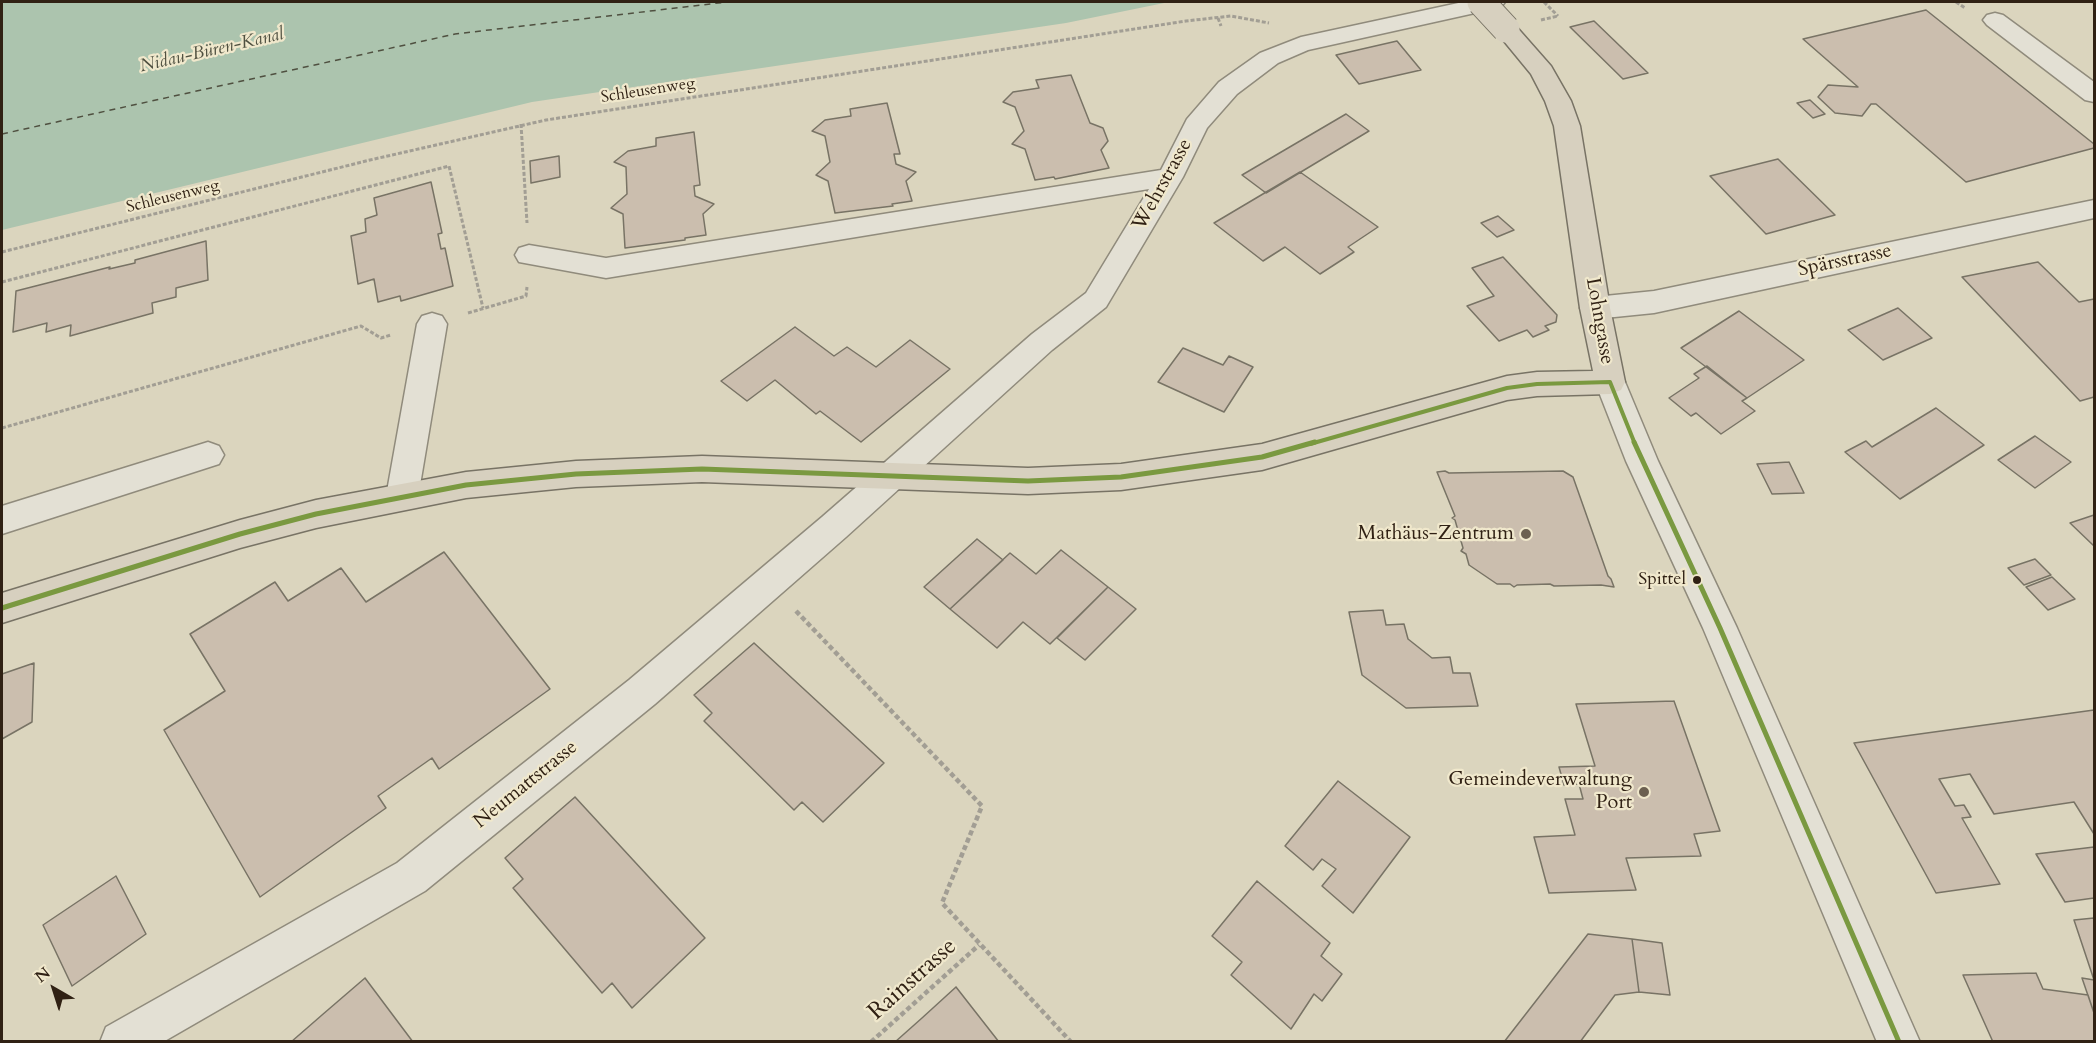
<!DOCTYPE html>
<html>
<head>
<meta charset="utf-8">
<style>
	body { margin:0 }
	#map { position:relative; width:2096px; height:1043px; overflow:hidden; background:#dbd5be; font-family:Cardo,serif }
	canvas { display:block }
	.frame { position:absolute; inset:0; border:3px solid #302114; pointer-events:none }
	.north { position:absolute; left:24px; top:959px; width:60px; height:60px; -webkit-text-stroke:4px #f0e8cc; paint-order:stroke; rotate:321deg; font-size:16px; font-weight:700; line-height:24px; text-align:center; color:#302114 }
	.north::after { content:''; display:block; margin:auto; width:21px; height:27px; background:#302114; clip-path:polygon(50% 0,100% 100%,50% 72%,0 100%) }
</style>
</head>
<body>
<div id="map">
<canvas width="2096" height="1043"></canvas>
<div class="frame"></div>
<div class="north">N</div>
</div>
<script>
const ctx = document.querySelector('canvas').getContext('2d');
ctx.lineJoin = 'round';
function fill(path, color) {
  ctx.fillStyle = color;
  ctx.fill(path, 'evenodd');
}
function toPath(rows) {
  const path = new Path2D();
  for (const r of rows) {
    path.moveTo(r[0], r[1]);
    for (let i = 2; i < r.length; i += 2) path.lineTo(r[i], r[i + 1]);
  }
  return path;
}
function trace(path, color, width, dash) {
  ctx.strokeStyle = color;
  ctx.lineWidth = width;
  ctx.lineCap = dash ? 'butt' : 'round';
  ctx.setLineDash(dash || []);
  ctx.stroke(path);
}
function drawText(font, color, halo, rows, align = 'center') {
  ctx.font = font + ' Cardo,serif';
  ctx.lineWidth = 4.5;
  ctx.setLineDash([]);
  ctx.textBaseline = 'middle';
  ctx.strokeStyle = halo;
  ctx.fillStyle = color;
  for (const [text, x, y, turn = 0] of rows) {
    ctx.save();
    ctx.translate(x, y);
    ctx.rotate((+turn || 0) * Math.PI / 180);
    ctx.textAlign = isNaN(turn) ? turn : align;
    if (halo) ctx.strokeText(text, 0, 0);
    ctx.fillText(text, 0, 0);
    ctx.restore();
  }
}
fill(toPath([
	[2,2,1169,2,1066,23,532,102,2,230]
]), '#acc4ae');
trace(toPath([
	[2,134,455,34,727,2]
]), '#4f5040', 1.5, [6, 5]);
const building = toPath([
	[1926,10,2094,144,2094,148,1966,182,1876,104,1871,104,1862,116,1835,113,1818,97,1828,85,1858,87,1803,39,1926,10],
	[1594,21,1648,73,1623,79,1570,27,1594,21],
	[1397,41,1421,70,1359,84,1336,55,1397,41],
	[1071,75,1090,123,1103,128,1108,141,1101,150,1109,168,1055,179,1054,177,1035,180,1025,149,1012,144,1024,131,1015,107,1003,102,1013,92,1039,88,1036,80,1071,75],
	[1810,100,1825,114,1813,118,1797,103,1810,100],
	[887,103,900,154,894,154,896,164,916,172,906,181,912,201,892,204,893,206,835,213,828,181,816,175,830,162,825,136,812,131,825,120,851,116,850,109,887,103],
	[1346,114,1369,131,1266,193,1242,175,1346,114],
	[694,132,700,185,694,186,695,196,714,204,703,214,706,235,685,238,685,240,625,248,623,214,611,208,627,194,626,167,614,162,628,151,656,146,656,138,694,132],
	[559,156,560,177,531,183,530,161,559,156],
	[1778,159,1835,215,1766,234,1710,176,1778,159],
	[1300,172,1378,227,1348,247,1354,252,1320,274,1285,247,1263,261,1214,223,1300,172],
	[431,182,442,233,438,234,441,249,445,248,453,286,401,301,400,296,378,302,374,279,358,284,351,236,366,232,365,219,377,215,374,198,431,182],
	[1498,216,1514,230,1497,237,1481,223,1498,216],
	[206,241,208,280,176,288,176,297,152,303,153,313,70,336,71,325,46,332,47,323,13,332,16,291,110,267,109,269,135,263,135,260,206,241],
	[1503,257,1557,315,1556,322,1545,326,1549,330,1533,337,1527,330,1499,341,1467,306,1494,296,1472,268,1503,257],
	[2038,262,2079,302,2094,299,2094,397,2080,401,1962,277,2038,262],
	[1898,308,1932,338,1883,360,1848,330,1898,308],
	[1739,311,1804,360,1747,398,1681,348,1739,311],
	[795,327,834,356,847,347,876,367,910,340,950,369,861,442,820,411,816,414,775,380,747,401,721,381,795,327],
	[1183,348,1223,365,1229,356,1253,367,1224,412,1158,382,1183,348],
	[1707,366,1747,398,1742,401,1755,411,1721,434,1696,413,1691,416,1669,398,1699,378,1694,374,1707,366],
	[1936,408,1984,445,1900,499,1845,452,1866,441,1872,447,1936,408],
	[2035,436,2071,462,2035,488,1998,460,2035,436],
	[1789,462,1804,493,1772,494,1757,464,1789,462],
	[1445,471,1449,473,1563,471,1573,477,1608,576,1611,579,1614,587,1601,585,1554,586,1550,584,1517,585,1514,587,1510,584,1497,584,1469,565,1466,554,1461,551,1463,548,1455,520,1452,518,1455,516,1437,472,1445,471],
	[2094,515,2094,546,2070,523,2094,515],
	[977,539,1003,560,950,609,924,587,977,539],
	[1061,550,1108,587,1050,644,1023,622,997,648,950,609,1010,553,1036,574,1061,550],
	[444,552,550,689,439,769,432,758,378,796,386,808,260,897,164,730,225,691,190,634,275,582,288,601,341,568,366,602,444,552],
	[2035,559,2051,575,2024,585,2008,568,2035,559],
	[2052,577,2075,599,2048,610,2026,587,2052,577],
	[1108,587,1136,609,1085,660,1057,638,1108,587],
	[1383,610,1386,625,1404,624,1408,639,1432,658,1450,657,1453,673,1470,673,1478,706,1406,708,1362,675,1349,612,1383,610],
	[754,643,884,763,823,822,802,802,794,810,704,721,712,713,694,695,754,643],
	[34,663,32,722,2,739,2,674,34,663],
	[1674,701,1720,831,1694,834,1701,856,1626,858,1636,890,1549,893,1534,837,1575,835,1565,799,1583,799,1579,784,1564,785,1559,767,1595,766,1576,704,1674,701],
	[2094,710,2094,834,2074,802,1994,814,1970,774,1939,779,1955,806,1964,805,1971,817,1962,818,2000,884,1936,893,1854,743,2094,710],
	[1338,781,1410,837,1353,913,1322,886,1336,869,1322,859,1313,870,1285,846,1338,781],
	[575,797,705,938,632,1008,612,983,602,993,513,888,523,879,505,858,575,797],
	[2094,847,2094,898,2065,902,2036,854,2094,847],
	[116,876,146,934,72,986,43,925,116,876],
	[1257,881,1330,943,1321,956,1342,974,1322,1001,1314,994,1291,1029,1231,975,1242,962,1212,936,1257,881],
	[2094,918,2094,1013,2082,978,2094,980,2074,920,2094,918],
	[1588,934,1632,939,1639,992,1615,995,1580,1042,1504,1042,1588,934],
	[1632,939,1662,943,1670,995,1639,992,1632,939],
	[2036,973,2043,989,2088,995,2094,1013,2094,1042,1993,1042,1963,975,2036,973],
	[365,978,413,1042,291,1042,322,1015,365,978],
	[956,987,999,1042,895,1042,922,1018,956,987]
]);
fill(building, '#cbbeae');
trace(building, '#787365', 1.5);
const minor = toPath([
	[1463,2,1505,2,1501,7,1493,9,1308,50,1278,63,1237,94,1207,128,1183,177,1106,307,1052,350,846,537,655,704,425,891,163,1042,100,1042,106,1027,397,863,629,680,822,517,1032,334,1086,293,1149,189,606,278,519,262,515,255,519,248,529,245,606,258,1161,170,1187,119,1219,82,1260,53,1301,37,1463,2],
	[1995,13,2003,15,2094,82,2094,102,2085,100,1987,25,1983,20,1987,15,1995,13],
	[2094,200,2094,218,1654,313,1595,319,1585,316,1580,308,1585,300,1595,297,1654,291,2094,200],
	[432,313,442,316,447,324,418,497,414,507,402,510,390,507,386,497,417,324,422,316,432,313],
	[1610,370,1621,374,1625,382,1658,461,1737,628,1920,1042,1877,1042,1703,628,1626,461,1595,382,1599,374,1610,370],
	[208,442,219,446,224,455,219,464,2,534,2,506,208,442]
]);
const major = toPath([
	[1506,22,1514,24,1551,66,1571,101,1580,126,1610,308,1625,382,1621,390,1610,394,1537,396,1507,400,1262,470,1121,490,1028,494,702,482,576,487,466,498,316,528,240,548,2,623,2,593,240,520,316,500,466,472,576,461,702,456,1028,468,1121,464,1262,444,1507,376,1537,372,1593,371,1580,308,1554,126,1545,101,1531,74,1494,29,1498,24,1506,22]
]);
trace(minor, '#908b7c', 3);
trace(major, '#787365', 3);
trace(toPath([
	[1544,2,1558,16],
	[1956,2,1965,8],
	[1218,18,1221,26],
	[1541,20,1558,16],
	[521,124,527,223],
	[2,252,370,160,546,120,1186,21,1231,16,1269,23],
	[2,282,449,166,483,308],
	[468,313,526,296,527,287],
	[2,428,361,326,381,338,391,335]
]), '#a29e94', 3, [4, 2]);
trace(toPath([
	[796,611,982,806,942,903,1071,1042],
	[871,1042,979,945]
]), '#a29e94', 4.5, [5, 3]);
fill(minor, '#e3e0d4');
fill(major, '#d7d0bf');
const majorBridge = toPath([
	[1481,2,1506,29]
]);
trace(majorBridge, '#787365', 29, []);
trace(majorBridge, '#d7d0bf', 27);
trace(toPath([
	[1310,444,1507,388,1537,384,1610,382,1635,444]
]), '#7a9940', 4);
trace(toPath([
	[1634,442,1720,628,1899,1042],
	[2,608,240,534,316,514,466,485,576,474,702,469,1028,481,1121,477,1262,457,1315,442]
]), '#7a9940', 5);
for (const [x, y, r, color] of [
	[1526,534,6,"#6c6050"],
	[1697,580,5,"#302114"],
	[1644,792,6,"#6c6050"]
]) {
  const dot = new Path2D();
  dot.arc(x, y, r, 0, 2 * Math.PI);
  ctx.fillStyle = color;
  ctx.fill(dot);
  trace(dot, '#f0e8cc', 2);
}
drawText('16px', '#302114', '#f0e8cc', [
	["Schleusenweg",648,91,-9],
	["Schleusenweg",173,197,-14]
]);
drawText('italic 18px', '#4f5040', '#f0e8cc', [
	["Nidau-Büren-Kanal",212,51,-13]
]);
drawText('18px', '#302114', '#f0e8cc', [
	["Spittel",1686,580]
], 'right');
drawText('20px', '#302114', '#f0e8cc', [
	["Wehrstrasse",1163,185,-61],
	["Spärsstrasse",1845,261,-12],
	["Lohngasse",1599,321,80],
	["Neumattstrasse",526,785,-39]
]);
drawText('20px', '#302114', '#f0e8cc', [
	["Mathäus-Zentrum",1514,534],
	["Gemeindeverwaltung",1632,780],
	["Port",1632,803]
], 'right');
drawText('24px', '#302114', '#f0e8cc', [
	["Rainstrasse",913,980,-42]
]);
</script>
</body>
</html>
